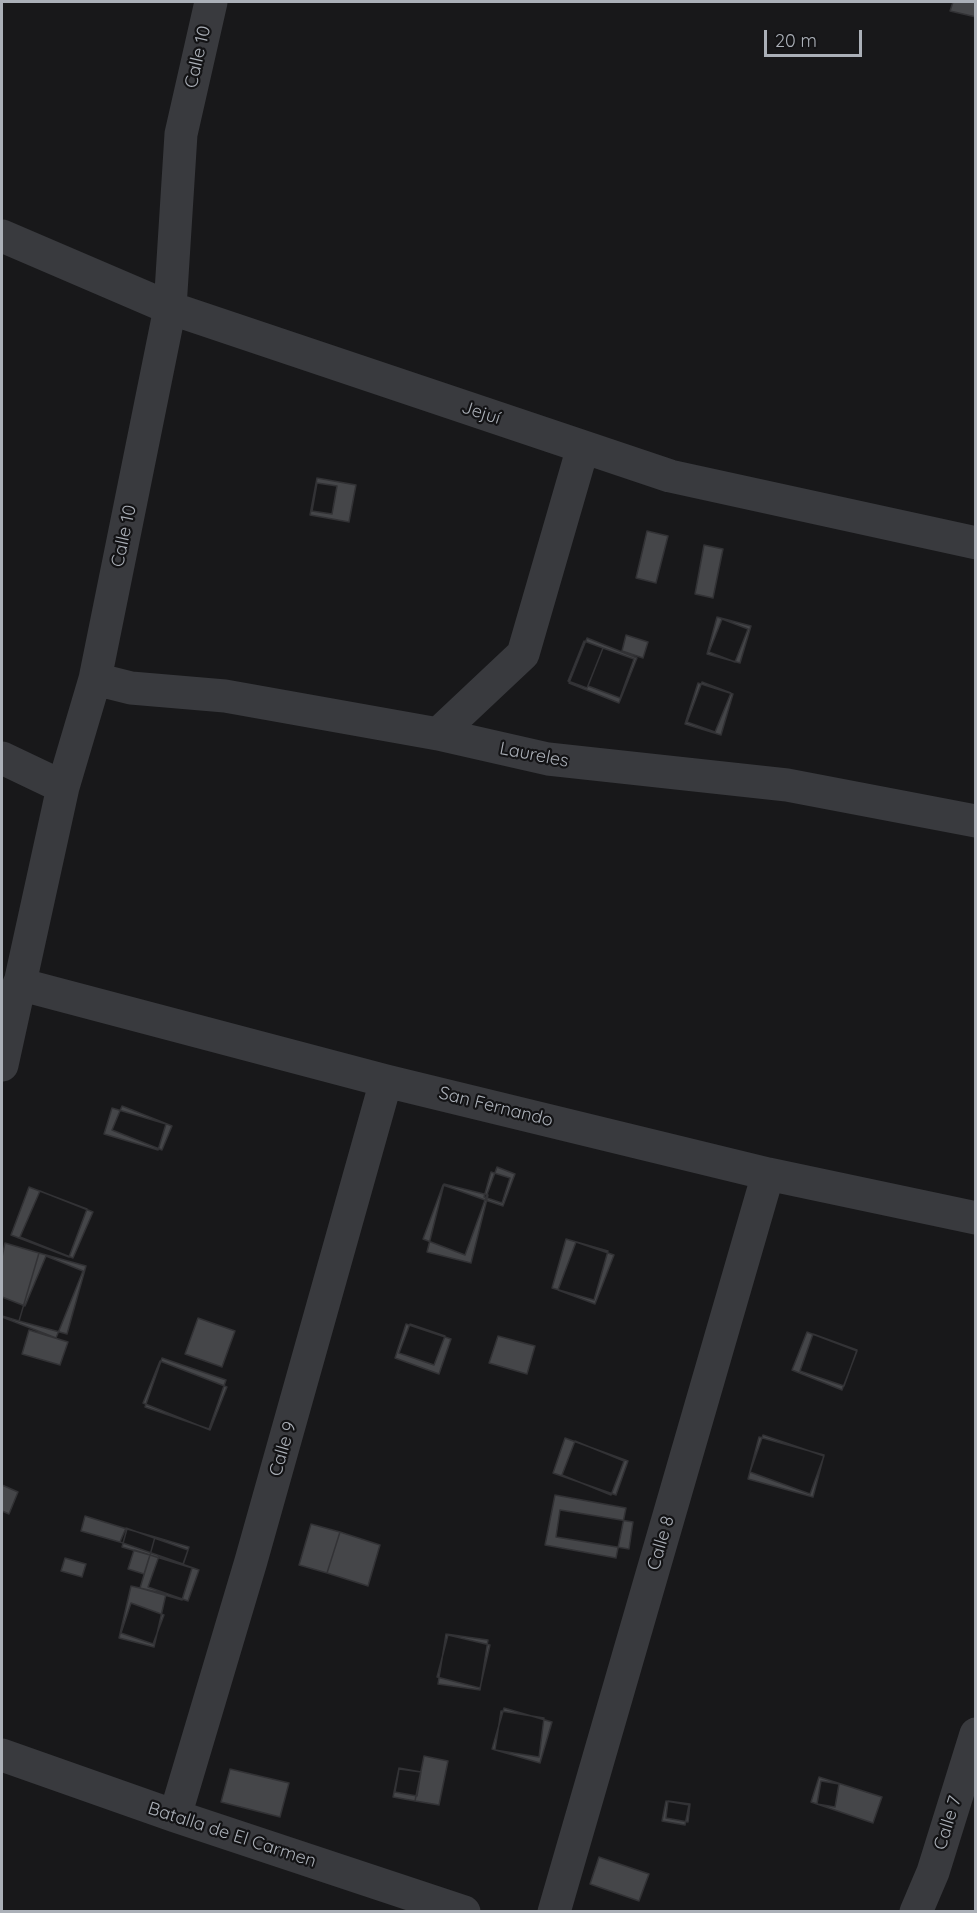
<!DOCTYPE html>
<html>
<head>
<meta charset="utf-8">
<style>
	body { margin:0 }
	#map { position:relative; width:977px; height:1913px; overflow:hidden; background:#18181a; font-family:Quicksand,sans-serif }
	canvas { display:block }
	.frame { position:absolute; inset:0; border:3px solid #abb0b8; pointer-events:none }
	.scale { position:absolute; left:764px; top:30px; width:98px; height:27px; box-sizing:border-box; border:3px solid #abb0b8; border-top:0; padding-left:8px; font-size:18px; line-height:21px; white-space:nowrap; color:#abb0b8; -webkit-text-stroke:4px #131315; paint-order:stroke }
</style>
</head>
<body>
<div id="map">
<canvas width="977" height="1913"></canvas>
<div class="frame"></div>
<div class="scale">20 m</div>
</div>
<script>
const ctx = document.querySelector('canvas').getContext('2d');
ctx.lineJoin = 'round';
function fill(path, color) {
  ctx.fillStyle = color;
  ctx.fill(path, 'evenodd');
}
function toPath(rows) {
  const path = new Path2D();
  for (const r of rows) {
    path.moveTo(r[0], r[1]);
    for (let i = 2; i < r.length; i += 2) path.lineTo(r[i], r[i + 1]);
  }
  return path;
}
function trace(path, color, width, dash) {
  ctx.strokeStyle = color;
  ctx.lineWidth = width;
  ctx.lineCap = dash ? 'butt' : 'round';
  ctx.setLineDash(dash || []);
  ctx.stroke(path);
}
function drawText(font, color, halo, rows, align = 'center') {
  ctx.font = font + ' Quicksand,sans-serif';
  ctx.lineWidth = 4.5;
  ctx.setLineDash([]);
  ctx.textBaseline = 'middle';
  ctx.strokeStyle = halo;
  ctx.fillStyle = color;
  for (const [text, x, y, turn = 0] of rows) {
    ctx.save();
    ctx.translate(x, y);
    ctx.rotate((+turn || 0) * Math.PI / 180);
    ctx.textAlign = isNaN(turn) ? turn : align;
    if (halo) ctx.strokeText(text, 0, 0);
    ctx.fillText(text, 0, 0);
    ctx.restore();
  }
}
const building = toPath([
	[953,2,976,2,976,17,950,11,953,2],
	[317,478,356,485,349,522,310,515,317,478],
	[317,483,337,486,332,514,312,511,317,483],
	[647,531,668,536,656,583,636,578,647,531],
	[704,545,723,549,713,598,695,594,704,545],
	[717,617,751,626,740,663,707,654,717,617],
	[722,619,748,629,735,662,709,652,722,619],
	[626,635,648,642,643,658,622,651,626,635],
	[587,638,637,658,619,703,569,683,587,638],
	[584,641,603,648,587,688,568,681,584,641],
	[603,648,634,659,620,698,588,686,603,648],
	[702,682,731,693,715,732,687,722,702,682],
	[698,683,733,694,721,735,685,724,698,683],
	[122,1106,172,1126,162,1150,112,1130,122,1106],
	[112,1108,166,1124,158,1150,104,1134,112,1108],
	[497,1167,515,1174,503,1206,485,1200,497,1167],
	[491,1172,510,1178,502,1203,484,1197,491,1172],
	[444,1184,488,1195,471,1263,427,1252,444,1184],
	[443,1185,485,1200,465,1255,423,1239,443,1185],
	[29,1187,87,1209,69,1257,11,1235,29,1187],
	[40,1191,93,1212,73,1258,20,1237,40,1191],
	[566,1239,608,1251,594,1300,552,1288,566,1239],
	[576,1242,614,1255,595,1304,558,1290,576,1242],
	[5,1243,39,1253,19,1321,2,1316,2,1257,5,1243],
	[39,1253,86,1266,67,1334,19,1321,39,1253],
	[46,1256,83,1271,56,1338,2,1317,2,1297,25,1306,46,1256],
	[198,1318,235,1331,222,1367,185,1354,198,1318],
	[406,1324,451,1339,439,1374,395,1358,406,1324],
	[410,1324,445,1336,434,1365,399,1353,410,1324],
	[29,1330,68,1342,60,1365,22,1354,29,1330],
	[807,1332,857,1351,842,1390,792,1370,807,1332],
	[813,1334,857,1350,844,1386,800,1371,813,1334],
	[498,1336,535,1346,527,1374,489,1363,498,1336],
	[162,1358,226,1380,209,1429,145,1407,162,1358],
	[160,1361,227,1387,210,1430,143,1403,160,1361],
	[763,1435,824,1456,810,1494,750,1472,763,1435],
	[759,1437,824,1455,813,1497,748,1479,759,1437],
	[565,1438,628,1461,616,1495,553,1473,565,1438],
	[575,1441,624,1461,611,1495,562,1475,575,1441],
	[2,1485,18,1492,9,1514,2,1511,2,1485],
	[555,1495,626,1508,616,1558,545,1545,555,1495],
	[560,1510,633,1522,629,1549,556,1537,560,1510],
	[85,1516,127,1529,123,1543,81,1531,85,1516],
	[311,1524,340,1532,327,1573,299,1565,311,1524],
	[126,1528,188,1550,183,1564,120,1542,126,1528],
	[127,1529,155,1537,150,1555,122,1547,127,1529],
	[340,1532,380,1545,368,1586,327,1573,340,1532],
	[155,1537,189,1547,183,1565,150,1555,155,1537],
	[134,1550,150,1555,144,1574,128,1569,134,1550],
	[150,1555,192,1568,182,1600,140,1588,150,1555],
	[159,1556,199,1570,188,1601,148,1587,159,1556],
	[65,1558,86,1564,82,1577,61,1571,65,1558],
	[131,1586,166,1594,154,1647,119,1638,131,1586],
	[131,1603,164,1615,153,1644,121,1633,131,1603],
	[446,1634,488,1640,480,1690,438,1684,446,1634],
	[448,1635,490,1645,480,1688,437,1677,448,1635],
	[504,1708,552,1722,540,1763,492,1749,504,1708],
	[501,1711,544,1718,539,1757,495,1750,501,1711],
	[424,1756,448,1761,439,1805,415,1801,424,1756],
	[399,1768,421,1772,415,1801,393,1797,399,1768],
	[230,1769,289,1783,280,1817,221,1802,230,1769],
	[399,1769,421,1772,417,1796,395,1792,399,1769],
	[819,1777,882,1797,873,1823,811,1802,819,1777],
	[821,1781,839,1784,835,1807,817,1804,821,1781],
	[666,1801,689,1805,685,1825,662,1821,666,1801],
	[668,1801,690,1804,688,1822,666,1818,668,1801],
	[599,1857,649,1874,639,1901,590,1884,599,1857]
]);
fill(building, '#454649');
trace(building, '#323235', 1.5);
trace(toPath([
	[2,236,170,308,670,476,976,543],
	[95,679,131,688,225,696,438,734,548,759,787,785,976,821],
	[438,734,523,654,583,447],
	[2,758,63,787],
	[19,984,386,1081,768,1174,976,1218],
	[2,1065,63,787,95,679,170,308,181,134,211,2],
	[2,1755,175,1816,464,1912],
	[175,1816,251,1561,386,1081],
	[554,1912,768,1174],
	[916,1912,933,1872,976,1734]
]), '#393a3e', 33);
drawText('18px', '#abb0b8', '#131315', [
	["Calle 10",198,57,-77],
	["Jejuí",481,413,18],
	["Calle 10",124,536,-78],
	["Laureles",534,755,11],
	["San Fernando",496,1107,14],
	["Calle 9",283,1449,-74],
	["Calle 8",661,1543,-74],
	["Calle 7",948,1823,-73],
	["Batalla de El Carmen",232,1835,18]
]);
</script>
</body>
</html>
